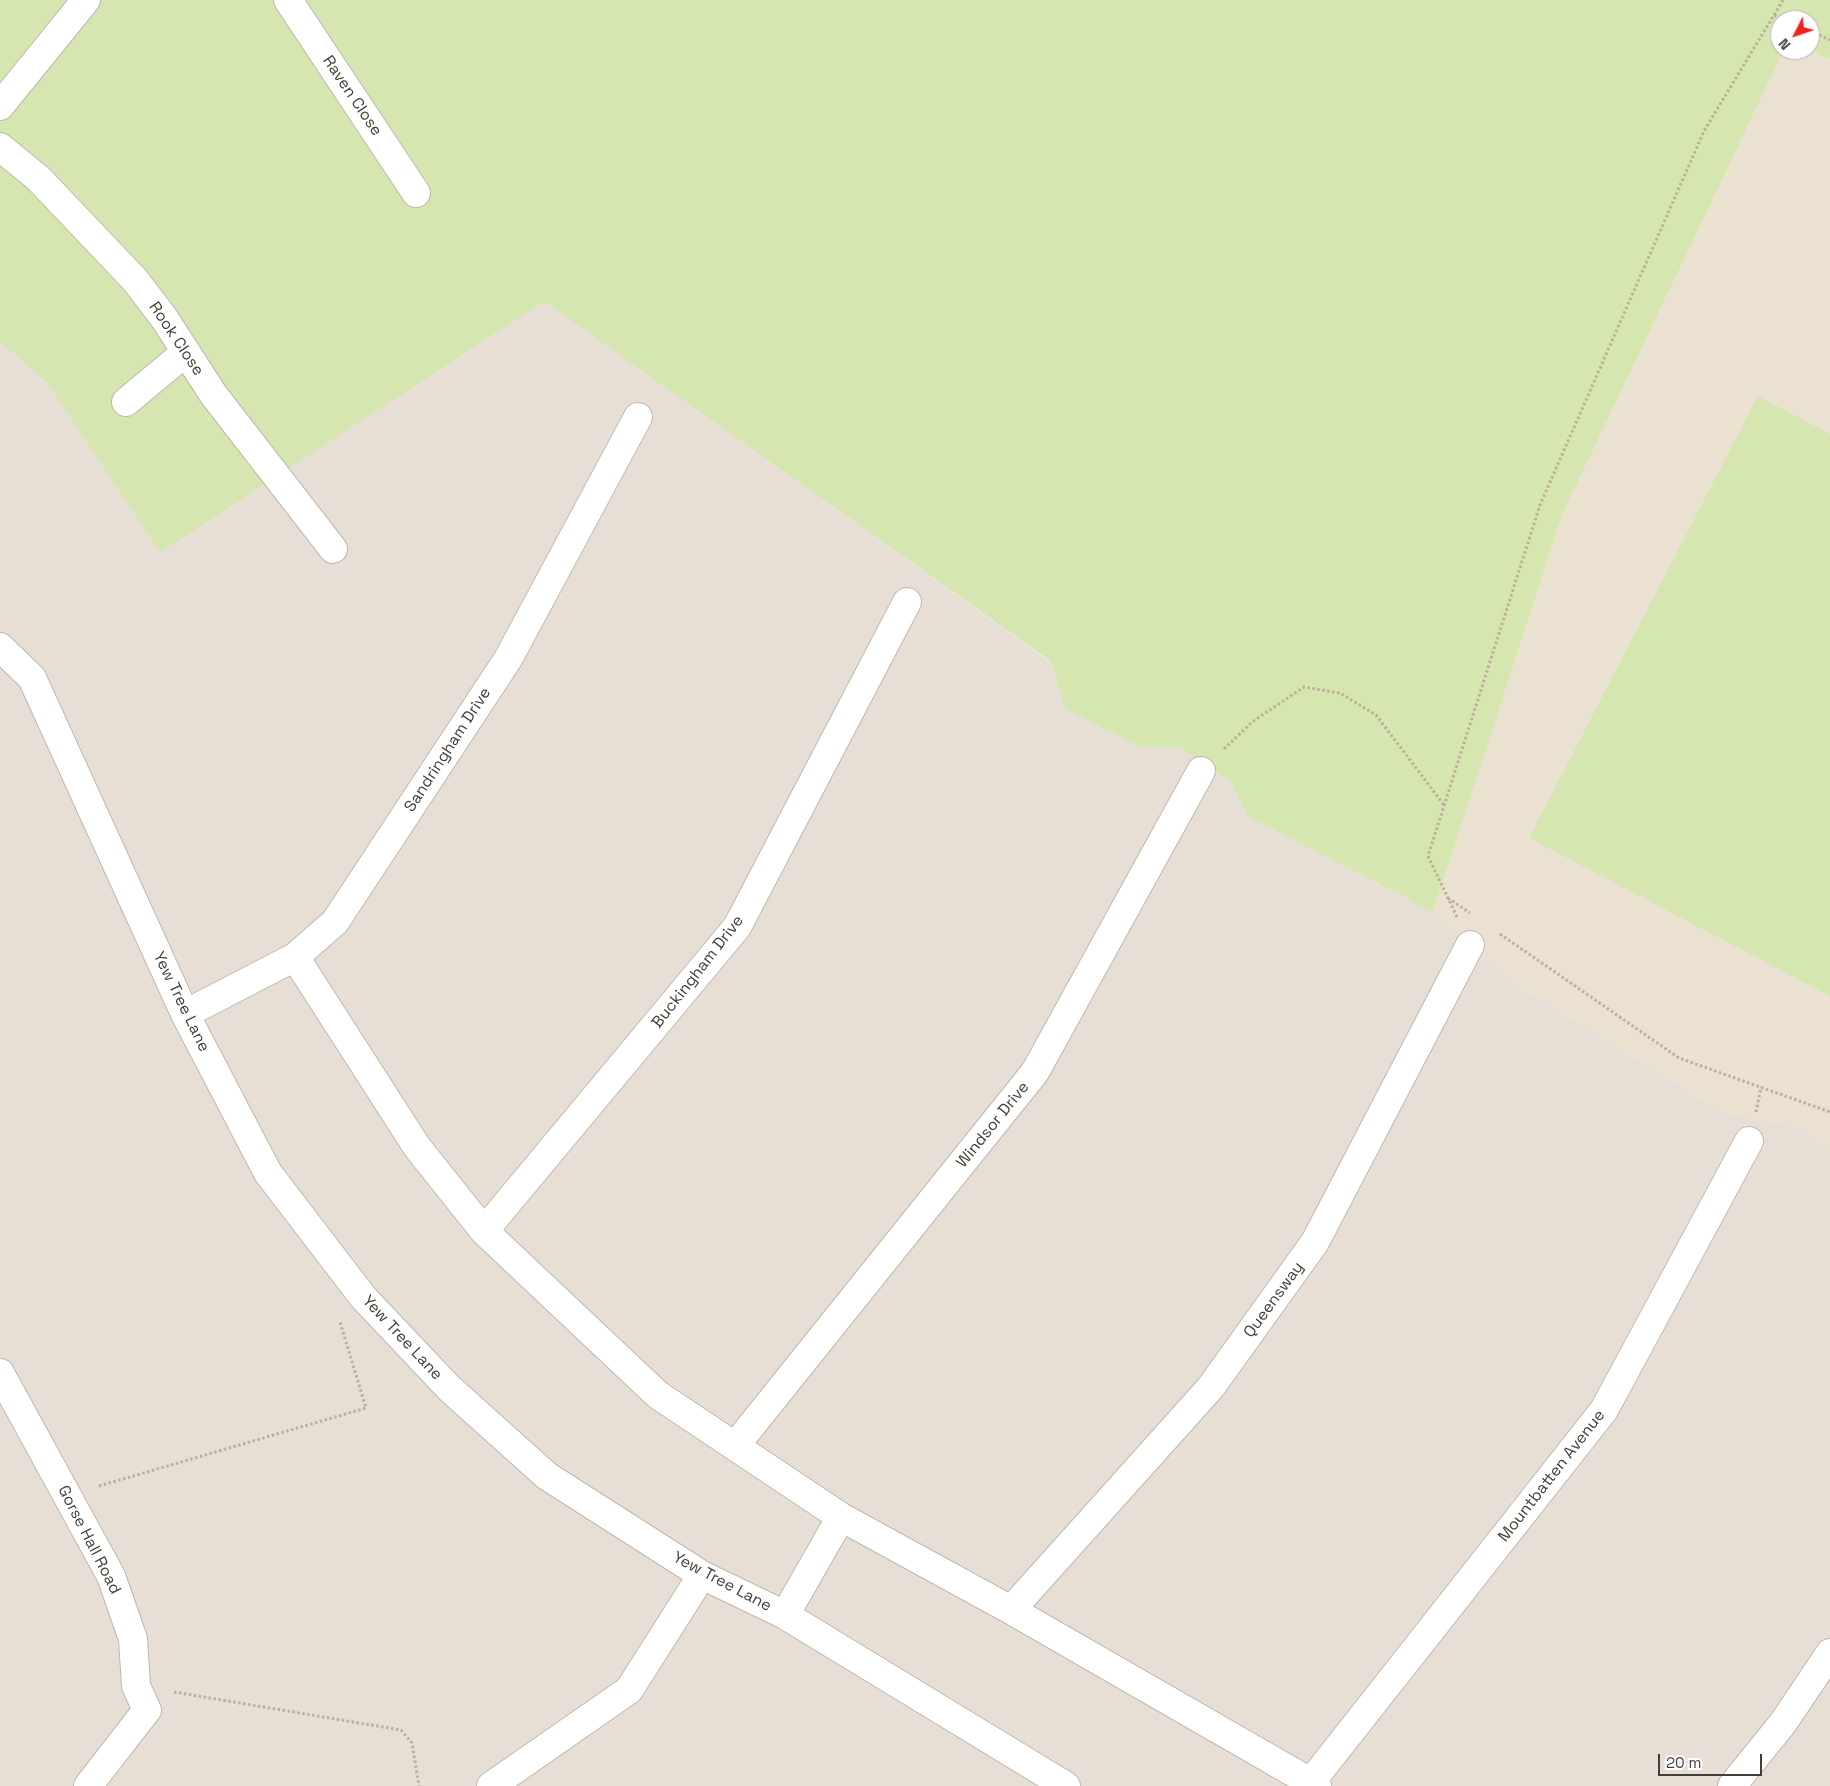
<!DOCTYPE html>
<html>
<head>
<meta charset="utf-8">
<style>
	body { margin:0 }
	#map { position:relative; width:1830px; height:1786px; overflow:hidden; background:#f3eee7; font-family:"Space Grotesk",sans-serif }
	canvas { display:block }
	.north { position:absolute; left:1770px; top:10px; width:50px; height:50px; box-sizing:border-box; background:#fff; border:1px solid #b5b1af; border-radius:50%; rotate:229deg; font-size:14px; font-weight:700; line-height:20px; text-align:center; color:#463d36 }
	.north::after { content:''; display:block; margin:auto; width:18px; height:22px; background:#f2221e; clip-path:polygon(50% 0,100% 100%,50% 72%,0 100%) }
	.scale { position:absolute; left:1658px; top:1754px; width:104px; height:22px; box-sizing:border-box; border:2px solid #463d36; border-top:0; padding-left:6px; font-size:15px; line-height:18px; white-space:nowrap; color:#463d36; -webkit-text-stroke:4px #fff; paint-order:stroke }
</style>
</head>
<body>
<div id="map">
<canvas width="1830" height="1786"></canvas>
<div class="north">N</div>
<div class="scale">20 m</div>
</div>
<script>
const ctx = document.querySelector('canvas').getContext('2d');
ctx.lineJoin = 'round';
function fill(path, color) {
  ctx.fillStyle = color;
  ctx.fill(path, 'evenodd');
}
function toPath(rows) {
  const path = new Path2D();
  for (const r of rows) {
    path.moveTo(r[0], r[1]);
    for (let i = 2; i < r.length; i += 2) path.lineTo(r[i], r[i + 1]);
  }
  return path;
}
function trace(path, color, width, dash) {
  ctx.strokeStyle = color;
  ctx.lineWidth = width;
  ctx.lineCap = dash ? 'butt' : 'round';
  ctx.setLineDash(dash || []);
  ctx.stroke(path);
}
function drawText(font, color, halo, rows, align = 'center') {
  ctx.font = font + ' "Space Grotesk",sans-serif';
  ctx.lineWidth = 4;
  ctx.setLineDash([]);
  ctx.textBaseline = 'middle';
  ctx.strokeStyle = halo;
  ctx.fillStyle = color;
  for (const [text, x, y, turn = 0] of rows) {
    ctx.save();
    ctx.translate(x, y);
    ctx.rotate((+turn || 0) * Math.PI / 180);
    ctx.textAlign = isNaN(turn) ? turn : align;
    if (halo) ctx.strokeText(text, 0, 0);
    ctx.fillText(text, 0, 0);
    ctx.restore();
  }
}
fill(toPath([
	[544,300,1050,662,1065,709,1139,747,1178,747,1230,781,1248,817,1433,912,1519,986,1722,1112,1801,1127,1830,1150,1830,1786,0,1786,0,342,47,383,160,553]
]), '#e7dfd5');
fill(toPath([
	[1784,50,1810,50,1830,60,1830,1150,1801,1127,1722,1112,1519,986,1433,912,1563,513]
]), '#ebe1d1');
fill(toPath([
	[0,0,1830,0,1830,60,1810,50,1810,20,1780,20,1780,50,1784,50,1563,513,1433,912,1248,817,1230,781,1178,747,1139,747,1065,709,1050,661,544,301,160,553,47,383,0,342],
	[1758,396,1830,434,1830,996,1529,838]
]), '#d5e6b1');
const minor = toPath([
	[288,0,416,193],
	[0,106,86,0],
	[0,147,38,178,135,280,164,318,213,394,333,549],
	[126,402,186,352],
	[0,647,32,678,185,1014,268,1173,363,1297,449,1388,547,1476,702,1575,785,1615,1066,1786],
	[295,957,417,1147,484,1231,658,1395,841,1517,1011,1610,1317,1786],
	[185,1014,295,957,335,922,508,659,638,417],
	[484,1231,737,927,907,602],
	[0,1373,111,1576,133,1639,136,1686,147,1710,88,1786],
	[735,1446,1035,1072,1201,771],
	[1011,1610,1211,1387,1315,1242,1470,945],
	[785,1615,841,1517],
	[1311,1782,1604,1410,1749,1141],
	[491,1786,629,1690,702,1575],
	[1732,1786,1783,1723,1830,1653]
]);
trace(minor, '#c1b7ad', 30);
trace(toPath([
	[1774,15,1785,20],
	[1810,31,1830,40],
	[1224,749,1252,722,1304,687,1340,693,1376,715,1444,805],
	[1448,898,1470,913],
	[1457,917,1428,856,1540,505,1704,131,1783,0],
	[1500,934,1679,1058,1830,1112],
	[1756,1112,1761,1087],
	[99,1486,366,1408,340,1322],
	[174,1692,401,1730,412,1743,419,1786]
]), '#bfae9b', 3, [2.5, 2.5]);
trace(minor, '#fff', 28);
drawText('16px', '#463d36', '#fff', [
	["Raven Close",352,96,56],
	["Rook Close",176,339,56],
	["Sandringham Drive",448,750,-57],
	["Buckingham Drive",698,972,-52],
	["Yew Tree Lane",181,1002,64],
	["Windsor Drive",993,1125,-51],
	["Queensway",1274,1300,-54],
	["Yew Tree Lane",402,1338,47],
	["Mountbatten Avenue",1552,1476,-52],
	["Gorse Hall Road",89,1540,63],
	["Yew Tree Lane",722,1582,28]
]);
</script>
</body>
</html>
